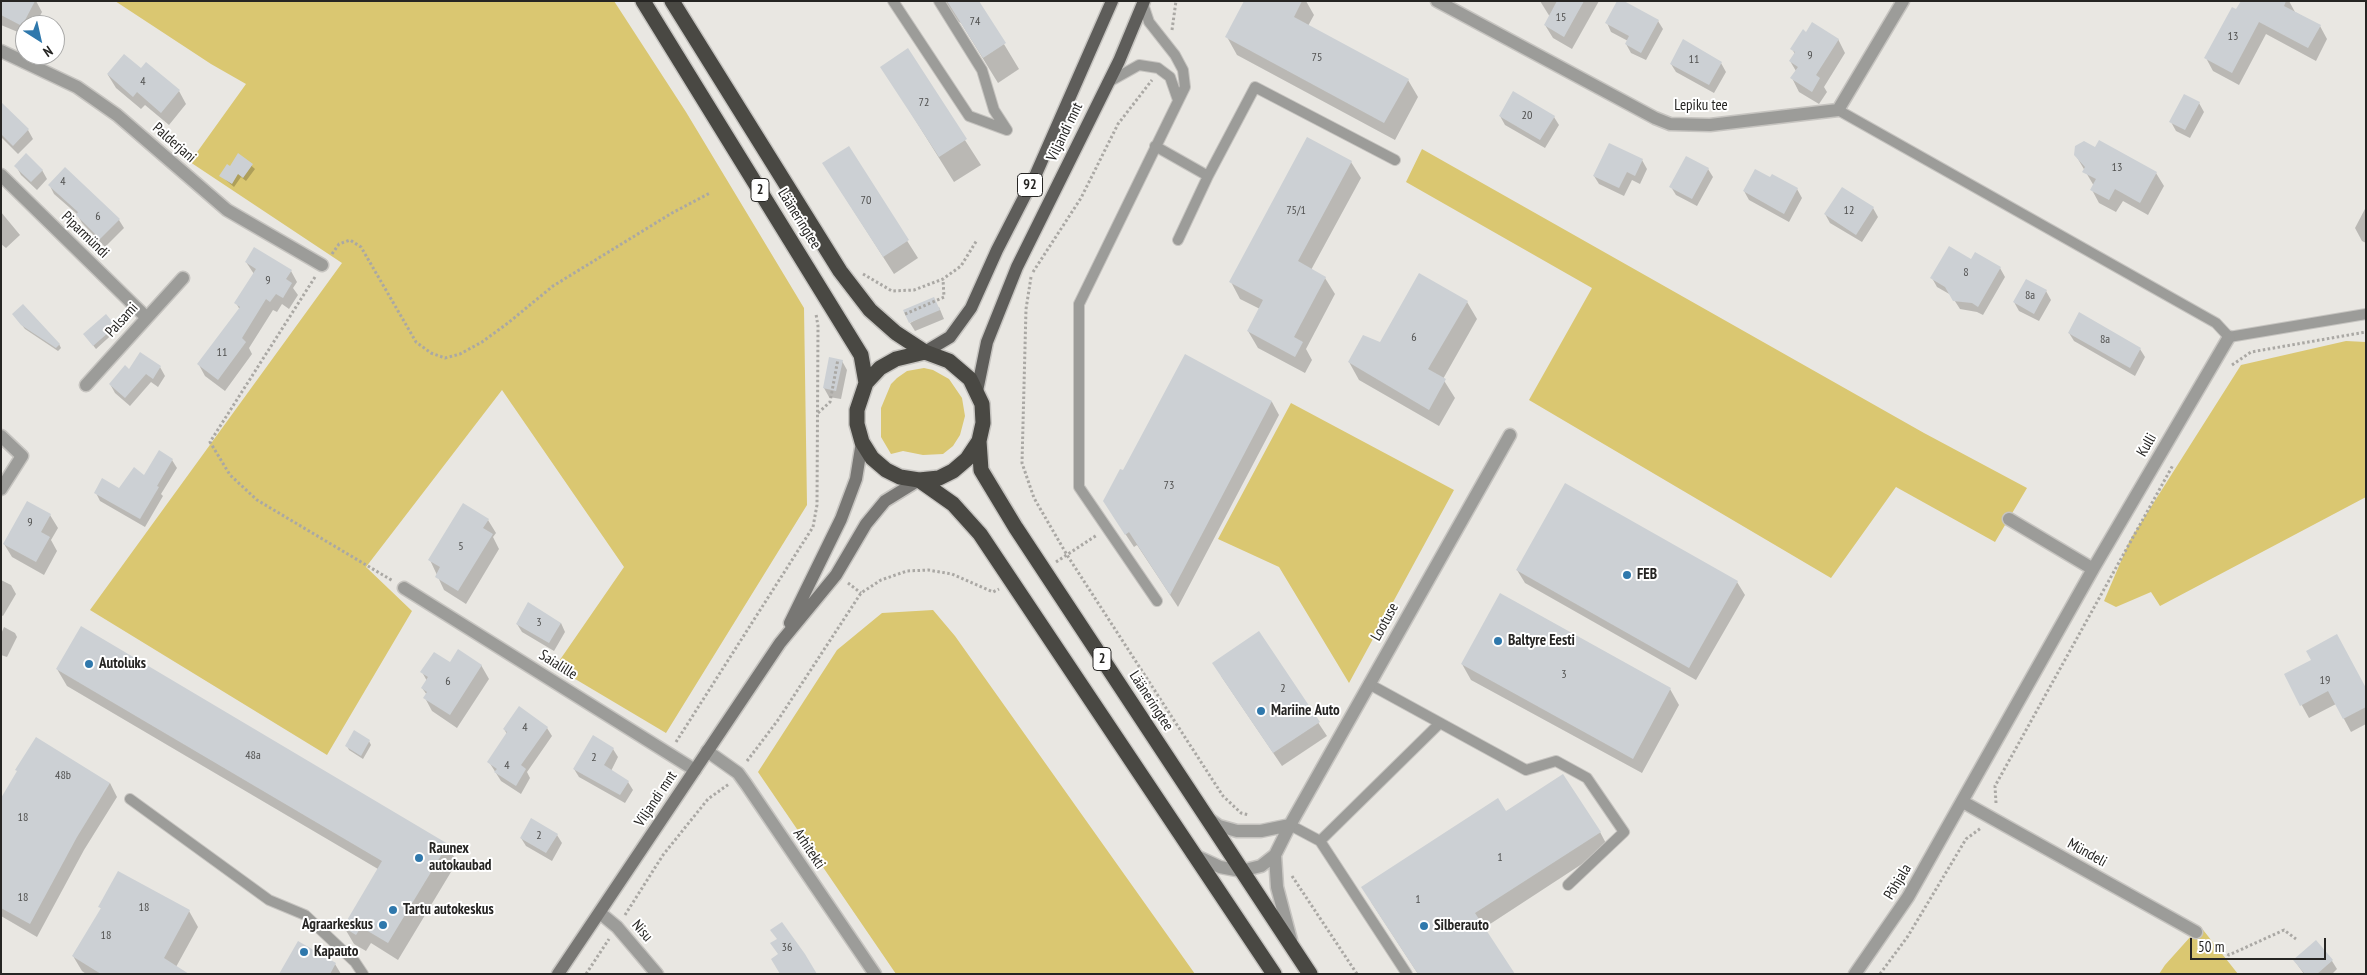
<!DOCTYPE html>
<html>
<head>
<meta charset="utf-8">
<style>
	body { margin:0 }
	#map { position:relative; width:2367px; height:975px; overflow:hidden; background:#e9e7e2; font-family:"PT Sans Narrow",sans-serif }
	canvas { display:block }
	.frame { position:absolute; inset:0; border:2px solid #262523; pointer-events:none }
	.north { position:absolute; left:15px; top:15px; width:50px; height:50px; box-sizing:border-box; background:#fff; border:1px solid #a8a8a7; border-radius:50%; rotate:145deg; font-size:14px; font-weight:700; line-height:20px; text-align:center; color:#262523 }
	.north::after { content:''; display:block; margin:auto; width:18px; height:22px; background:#2f78ac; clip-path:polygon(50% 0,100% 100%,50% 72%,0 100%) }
	.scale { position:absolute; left:2190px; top:938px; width:136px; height:22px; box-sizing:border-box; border:2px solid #262523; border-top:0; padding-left:6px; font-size:15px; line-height:18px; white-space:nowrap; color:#262523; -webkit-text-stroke:4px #fff; paint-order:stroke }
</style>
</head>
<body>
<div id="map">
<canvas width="2367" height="975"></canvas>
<div class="frame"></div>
<div class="north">N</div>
<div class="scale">50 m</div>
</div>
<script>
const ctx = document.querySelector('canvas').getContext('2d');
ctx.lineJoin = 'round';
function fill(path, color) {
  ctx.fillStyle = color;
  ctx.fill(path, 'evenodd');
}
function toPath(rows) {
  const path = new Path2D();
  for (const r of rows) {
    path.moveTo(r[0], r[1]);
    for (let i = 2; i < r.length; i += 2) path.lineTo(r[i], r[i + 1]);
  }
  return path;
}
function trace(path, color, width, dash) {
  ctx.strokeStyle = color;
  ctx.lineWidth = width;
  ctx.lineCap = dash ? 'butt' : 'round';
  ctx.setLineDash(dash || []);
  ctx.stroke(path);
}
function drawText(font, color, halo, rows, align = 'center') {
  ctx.font = font + ' "PT Sans Narrow",sans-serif';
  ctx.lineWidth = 4;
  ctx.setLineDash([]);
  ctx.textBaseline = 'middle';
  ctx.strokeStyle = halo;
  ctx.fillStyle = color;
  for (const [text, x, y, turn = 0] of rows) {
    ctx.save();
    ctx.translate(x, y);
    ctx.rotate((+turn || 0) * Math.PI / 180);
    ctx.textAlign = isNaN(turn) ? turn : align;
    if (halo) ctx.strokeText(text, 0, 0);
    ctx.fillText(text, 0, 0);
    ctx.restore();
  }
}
fill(toPath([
	[115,1,614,1,686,112,804,308,807,505,666,733,555,667,624,567,502,390,366,567,412,611,327,755,90,610,342,263,190,162,246,84,211,64],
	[1422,149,1924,433,2027,488,1995,542,1896,487,1831,578,1529,400,1592,288,1406,182],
	[2346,341,2366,342,2366,497,2160,606,2151,592,2116,607,2104,601,2130,540,2241,365],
	[924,368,933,370,949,379,962,398,965,416,960,435,953,446,943,454,923,455,903,451,891,454,881,437,881,408,891,384,897,378,907,371],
	[1291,403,1454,490,1349,683,1279,567,1218,539],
	[933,610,955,636,1195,974,896,974,758,772,837,650,882,613],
	[2200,926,2238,974,2159,974,2165,965]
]), '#dac771');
fill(toPath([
	[1,1,36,1,42,12,35,25,25,25,25,35,1,25],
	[944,1,978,1,1019,69,998,83,961,23,956,20],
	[1246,1,1306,1,1314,15,1308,26,1408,80,1418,97,1395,140,1237,55,1227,37],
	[1540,1,1599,1,1572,49,1553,38,1545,25,1550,17],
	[2242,1,2289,1,2295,12,2320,26,2327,39,2316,61,2266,34,2239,85,2213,71,2206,58],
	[1658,21,1663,29,1646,60,1631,53,1626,44,1628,41,1611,32,1607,23],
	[1807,33,1838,39,1845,53,1824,87,1827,92,1819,104,1799,92,1792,78,1796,71,1790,61,1795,54,1792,49],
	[907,50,981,165,954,182,882,67],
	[1721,63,1726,72,1714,93,1676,72,1671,64],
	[141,70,179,91,186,104,169,125,145,105,141,109,116,88,108,75],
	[2199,103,2204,112,2190,138,2176,131,2171,122],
	[8,110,28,130,33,139,18,154,1,137,1,116],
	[1500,116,1554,117,1559,125,1545,148,1505,125],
	[848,148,918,258,894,274,823,163],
	[238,154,255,169,246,181,241,177,234,187,221,176,231,167],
	[2075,154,2156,173,2164,186,2148,215,2123,201,2116,212,2099,203,2092,190,2094,186],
	[1642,160,1647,169,1640,184,1632,180,1624,196,1599,184,1594,176],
	[1351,162,1361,178,1311,270,1325,278,1335,294,1306,349,1312,360,1305,373,1258,348,1248,331,1260,309,1240,299,1231,282],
	[16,166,42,170,47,179,37,190,21,175],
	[65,169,119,220,124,228,105,247,82,223,77,214,54,194,50,186],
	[1708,169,1713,177,1697,206,1676,195,1671,187],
	[1772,176,1797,189,1802,198,1789,222,1749,200,1744,191,1771,179],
	[2366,207,2366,243,2362,241,2355,228],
	[1873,208,1878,217,1862,242,1830,223,1825,214],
	[1,212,20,235,6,248,1,244],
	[1972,261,2000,268,2005,277,1983,315,1977,312,1960,309,1951,295,1937,287,1932,278],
	[246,262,291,271,297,282,293,288,298,295,289,309,282,304,277,312,273,310,249,348,252,354,225,391,205,376,199,365,240,310,236,303,254,274],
	[2046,291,2051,300,2039,321,2019,311,2014,302],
	[1467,302,1477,319,1443,379,1455,398,1439,426,1359,380,1349,362,1380,343],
	[939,307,944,319,915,331,910,323],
	[16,318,59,344,61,348,58,351,25,329],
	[115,326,117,330,96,349,87,338],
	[2069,333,2140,349,2145,357,2135,376,2074,341],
	[141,354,160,367,165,376,158,387,151,382,130,406,115,393,110,384,129,371],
	[1185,356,1272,402,1279,415,1178,607,1137,545,1134,547,1112,514,1124,472],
	[842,361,847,370,841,399,829,397,824,388],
	[172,460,177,468,161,494,163,496,145,527,100,501,96,493,119,489],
	[50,515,58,528,51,540,57,551,44,575,12,557,4,544],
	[488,520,496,533,493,537,499,549,466,604,444,590,430,560],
	[1517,570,1737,582,1745,595,1696,680,1525,583],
	[1,580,11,585,16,594,3,616,1,615],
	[1501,595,1670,689,1679,705,1642,773,1471,680,1462,664],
	[561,623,565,632,554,651,522,632,517,624],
	[4,627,15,633,17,637,7,657,1,655,1,634],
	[1259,633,1327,736,1282,766,1221,676],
	[450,664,481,665,489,679,457,728,432,711,425,698,427,695,422,688,427,681,422,672],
	[57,669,447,845,457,862,398,960,371,943,366,951,354,944,344,927,378,869,67,686],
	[2285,675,2366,690,2366,724,2351,732,2336,704,2309,718],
	[547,728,552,736,527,772,530,778,521,794,501,781,489,762,507,734,504,729],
	[369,741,371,745,363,759,349,750,347,746],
	[613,749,618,757,611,771,628,782,633,790,625,803,579,777,574,769],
	[110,783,117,797,84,850,37,937,1,916,1,801],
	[1506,813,1600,832,1608,847,1484,928,1513,974,1418,974,1371,902],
	[557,835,562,843,552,861,526,846,521,838],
	[100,907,189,911,198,927,176,967,185,974,86,974,82,971,73,956,102,910],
	[2294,960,2332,961,2337,969,2332,974,2304,974],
	[335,964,341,974,280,974]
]), '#0003');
fill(toPath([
	[1,1,35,1,22,26,1,15],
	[947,1,979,1,1006,43,983,58],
	[1244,1,1302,1,1294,17,1409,79,1384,123,1225,37],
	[1557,1,1584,1,1564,37,1544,25],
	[1617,1,1624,1,1659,20,1641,53,1625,44,1629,36,1605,23],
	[2241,1,2286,1,2284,6,2321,25,2308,48,2259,22,2232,73,2204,58,2232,7,2236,9],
	[1812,22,1839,39,1816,75,1820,78,1812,92,1790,78,1798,67,1789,61,1795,52,1790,49,1803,29,1806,32],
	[1683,39,1722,62,1709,85,1670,64],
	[908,48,967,139,939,157,880,67],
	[124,54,141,68,146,62,180,90,161,113,137,92,133,97,107,74],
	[1513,91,1555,116,1540,140,1499,116],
	[2184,94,2200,102,2185,130,2169,122],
	[1,102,29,129,13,146,1,134],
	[1307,137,1352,161,1298,261,1326,277,1294,337,1303,342,1295,357,1247,331,1263,300,1229,282],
	[2099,140,2157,172,2140,203,2115,189,2109,200,2090,190,2096,179,2082,172,2085,167,2074,155,2075,146,2084,141,2095,147],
	[1609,143,1643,159,1635,176,1627,172,1619,188,1593,176],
	[849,146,909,240,883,257,822,163],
	[26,153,43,170,31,182,14,166],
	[238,153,253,164,243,178,238,174,232,184,219,176,227,164,230,166],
	[1686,156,1709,168,1692,199,1669,187],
	[65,167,120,219,100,239,76,215,78,212,48,185],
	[1755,169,1770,177,1772,174,1798,188,1784,214,1743,191],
	[1842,187,1874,207,1856,235,1824,214],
	[1949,246,1971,259,1975,252,2001,267,1978,307,1972,303,1953,301,1945,287,1930,278],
	[254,247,292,270,286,279,292,283,283,298,276,294,270,302,266,299,242,338,246,342,218,380,197,364,240,307,234,303,256,269,245,262],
	[1419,273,1468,301,1428,369,1446,379,1429,410,1348,362,1363,335,1380,342],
	[2026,279,2047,290,2034,314,2013,302],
	[934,297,940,310,909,323,903,310],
	[23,304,60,344,56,348,21,325,12,314],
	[2079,312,2141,348,2130,368,2068,333],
	[106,314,116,326,93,346,83,334],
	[140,352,161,366,153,379,146,374,125,398,109,384,125,365,129,369],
	[1185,354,1272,401,1170,595,1129,532,1125,535,1103,501,1120,469,1123,470],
	[829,357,843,360,836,391,823,388],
	[159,450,173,459,157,486,159,487,140,519,94,493,102,478,119,488,134,467,144,475],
	[1565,483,1738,581,1689,668,1516,570],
	[27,501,51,514,41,532,50,537,36,562,3,544],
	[463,503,489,519,483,528,493,534,458,591,435,577,440,567,428,560],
	[1500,593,1671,688,1633,759,1461,664],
	[528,602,561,623,549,643,516,624],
	[81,626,448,844,388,943,361,927,356,935,343,927,382,861,56,669],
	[1259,631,1320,722,1273,753,1212,663],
	[2337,634,2366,688,2366,707,2343,719,2328,691,2300,706,2284,674,2311,660,2306,651],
	[458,649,482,665,450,715,423,698,427,692,421,688,428,677,420,672,434,652,450,662],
	[519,706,548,727,521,765,526,769,516,786,494,772,497,769,487,762,507,732,503,729],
	[354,730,370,740,361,756,345,746],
	[593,735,614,748,604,765,629,781,620,795,573,769],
	[36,737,110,783,77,837,30,924,1,908,1,798,17,771,15,770],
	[1563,774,1601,832,1475,913,1515,974,1418,974,1361,887,1498,798,1506,811],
	[531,818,558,834,546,853,520,838],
	[118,871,190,910,164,958,189,974,101,974,72,956,101,908,98,907],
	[782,922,805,954,817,974,780,974,771,959,778,954,770,943,777,939,770,930],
	[2316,940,2333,960,2317,974,2305,974,2293,960],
	[298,941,336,963,330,974,279,974]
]), '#ccd0d4');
const lane = toPath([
	[893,1,969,116,1007,130],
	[939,1,982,70,994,110,1007,130],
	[1143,4,1149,22,1175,55,1183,70,1185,87,1079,304,1079,487,1157,601],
	[1107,83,1139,65,1158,68,1170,77,1178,100],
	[1838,110,2216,323,2229,337,2366,314],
	[1155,146,1208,176,1255,87,1395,160],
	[1178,240,1208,176],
	[1369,684,1526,770,1556,761,1587,778,1624,832,1568,885],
	[130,799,269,900,305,915,355,962,363,974],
	[1290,825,1320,841],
	[1407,974,1320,841,1440,723]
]);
const street = toPath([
	[1437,1,1655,118,1670,124,1710,125,1838,110,1903,1],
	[1,51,77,87,117,115,227,210,322,265],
	[1,175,146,317],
	[86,385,183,278],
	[1,436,22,456,1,489],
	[2009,519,2093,569,2229,337],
	[404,588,695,770],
	[707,751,738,773,746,784,875,974],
	[1963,802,2196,932],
	[1208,818,1219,826,1237,831,1261,831,1290,825],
	[1192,854,1220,867,1241,871,1261,866,1275,855,1290,825,1510,435],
	[1275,855,1277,887,1291,940],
	[600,913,617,927,657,974],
	[1855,974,1908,897,2093,569]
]);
const secondary = toPath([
	[790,623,841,519,856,479,862,442],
	[558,974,780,643,836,575,866,524,885,501,919,480]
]);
const primary = toPath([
	[925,352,950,337,971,308,997,250,1036,174,1112,1],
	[977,391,987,342,1017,267,1119,61,1144,1]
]);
const highway = toPath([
	[643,1,861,355,866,383],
	[672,1,840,271,870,310,896,333,925,352,949,361,970,379,982,404,983,423,979,441,981,470,1016,528,1310,974],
	[925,352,896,359,880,368,866,383,857,410,857,424,862,442,872,458,886,470,900,477,919,480,939,478,953,471,967,459,979,441],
	[919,480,953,504,980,534,1274,974]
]);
trace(lane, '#c6c4c0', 12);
trace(street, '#c6c4c0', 15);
trace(secondary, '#c6c4c0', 15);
trace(primary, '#c6c4c0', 15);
trace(highway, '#c6c4c0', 18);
trace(toPath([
	[1172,30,1176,1],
	[332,254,339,244,350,240,361,247,416,342,431,353,445,358,460,354,482,342,508,323,553,286,672,213,710,193],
	[1033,272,1081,198,1118,124,1152,80],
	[863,274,892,291,914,290,943,279,961,266,977,240],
	[315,277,210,442,230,475,257,500,393,581],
	[1031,277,1026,309,1022,463,1034,498,1067,555,1223,796,1241,813,1249,815],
	[905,314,944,297,943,279],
	[2232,365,2251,352,2366,332],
	[818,413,830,402,838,359],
	[1056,562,1097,535],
	[848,583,861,593],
	[676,742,813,527,817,505,818,326,816,314],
	[747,761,778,720,861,593,881,580,907,571,928,570,952,574,993,592,999,589],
	[1996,803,1995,786,2173,465],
	[1292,876,1357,974],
	[625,915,663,855,708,799,729,784],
	[2206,941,2229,955,2284,930,2296,939],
	[586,974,609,939],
	[1880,974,1908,936,1966,839,1981,828]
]), '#aaa8a4', 3, [2.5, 2.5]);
trace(lane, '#9c9c99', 10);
trace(street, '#9c9c99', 12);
trace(secondary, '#787774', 12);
trace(primary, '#5e5d5a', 12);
trace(highway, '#494843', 15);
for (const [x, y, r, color] of [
	[1627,575,5,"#2f78ac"],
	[1498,641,5,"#2f78ac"],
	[89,664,5,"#2f78ac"],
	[1261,711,5,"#2f78ac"],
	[419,858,5,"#2f78ac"],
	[393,910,5,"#2f78ac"],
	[383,925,5,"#2f78ac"],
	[1424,926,5,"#2f78ac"],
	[304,952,5,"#2f78ac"]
]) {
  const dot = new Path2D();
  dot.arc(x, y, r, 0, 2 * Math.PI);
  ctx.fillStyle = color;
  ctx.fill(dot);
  trace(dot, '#fff', 2);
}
drawText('12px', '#50504f', null, [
	["15",1561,18],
	["74",975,22],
	["13",2233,37],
	["9",1810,56],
	["75",1317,58],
	["11",1694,60],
	["4",143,82],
	["72",924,103],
	["20",1527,116],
	["13",2117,168],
	["4",63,182],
	["70",866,201],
	["75/1",1296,211],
	["12",1849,211],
	["6",98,217],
	["8",1966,273],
	["9",268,281],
	["8a",2030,296],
	["6",1414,338],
	["8a",2105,340],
	["11",222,353],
	["73",1169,486],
	["9",30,523],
	["5",461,547],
	["3",539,623],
	["3",1564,675],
	["19",2325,681],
	["6",448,682],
	["2",1283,689],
	["4",525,728],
	["48a",253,756],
	["2",594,758],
	["4",507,766],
	["48b",63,776],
	["18",23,818],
	["2",539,836],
	["1",1500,858],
	["18",23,898],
	["1",1418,900],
	["18",144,908],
	["18",106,936],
	["36",787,948]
]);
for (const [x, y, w] of [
	[1030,185,25],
	[760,190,18],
	[1102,659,18]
]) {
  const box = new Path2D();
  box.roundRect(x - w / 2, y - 11.5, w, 23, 4);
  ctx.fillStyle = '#fff';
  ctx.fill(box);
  trace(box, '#262523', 1);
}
drawText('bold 14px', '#262523', null, [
	["92",1030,185],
	["2",760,190],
	["2",1102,659]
]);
drawText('15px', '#262523', '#fff', [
	["Lepiku tee",1701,106],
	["Viljandi mnt",1065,132,-64],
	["Palderjani",174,143,41],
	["Lääneringtee",799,219,58],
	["Piparmündi",85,235,44],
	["Palsami",122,320,-48],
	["Kulli",2147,445,-60],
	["Lootuse",1385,622,-61],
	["Saialille",558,665,32],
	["Lääneringtee",1151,701,57],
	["Viljandi mnt",656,799,-56],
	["Arhitekti",809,849,56],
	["Mündeli",2087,853,29],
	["Põhjala",1898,882,-59],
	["Nisu",642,931,49]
]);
drawText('bold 15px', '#262523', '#fff', [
	["FEB",1637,575],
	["Baltyre Eesti",1508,641],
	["Autoluks",99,664],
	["Mariine Auto",1271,711],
	["Raunex",429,849],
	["autokaubad",429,866],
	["Tartu autokeskus",403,910],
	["Agraarkeskus",373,925,"right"],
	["Silberauto",1434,926],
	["Kapauto",314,952]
], 'left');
</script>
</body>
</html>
